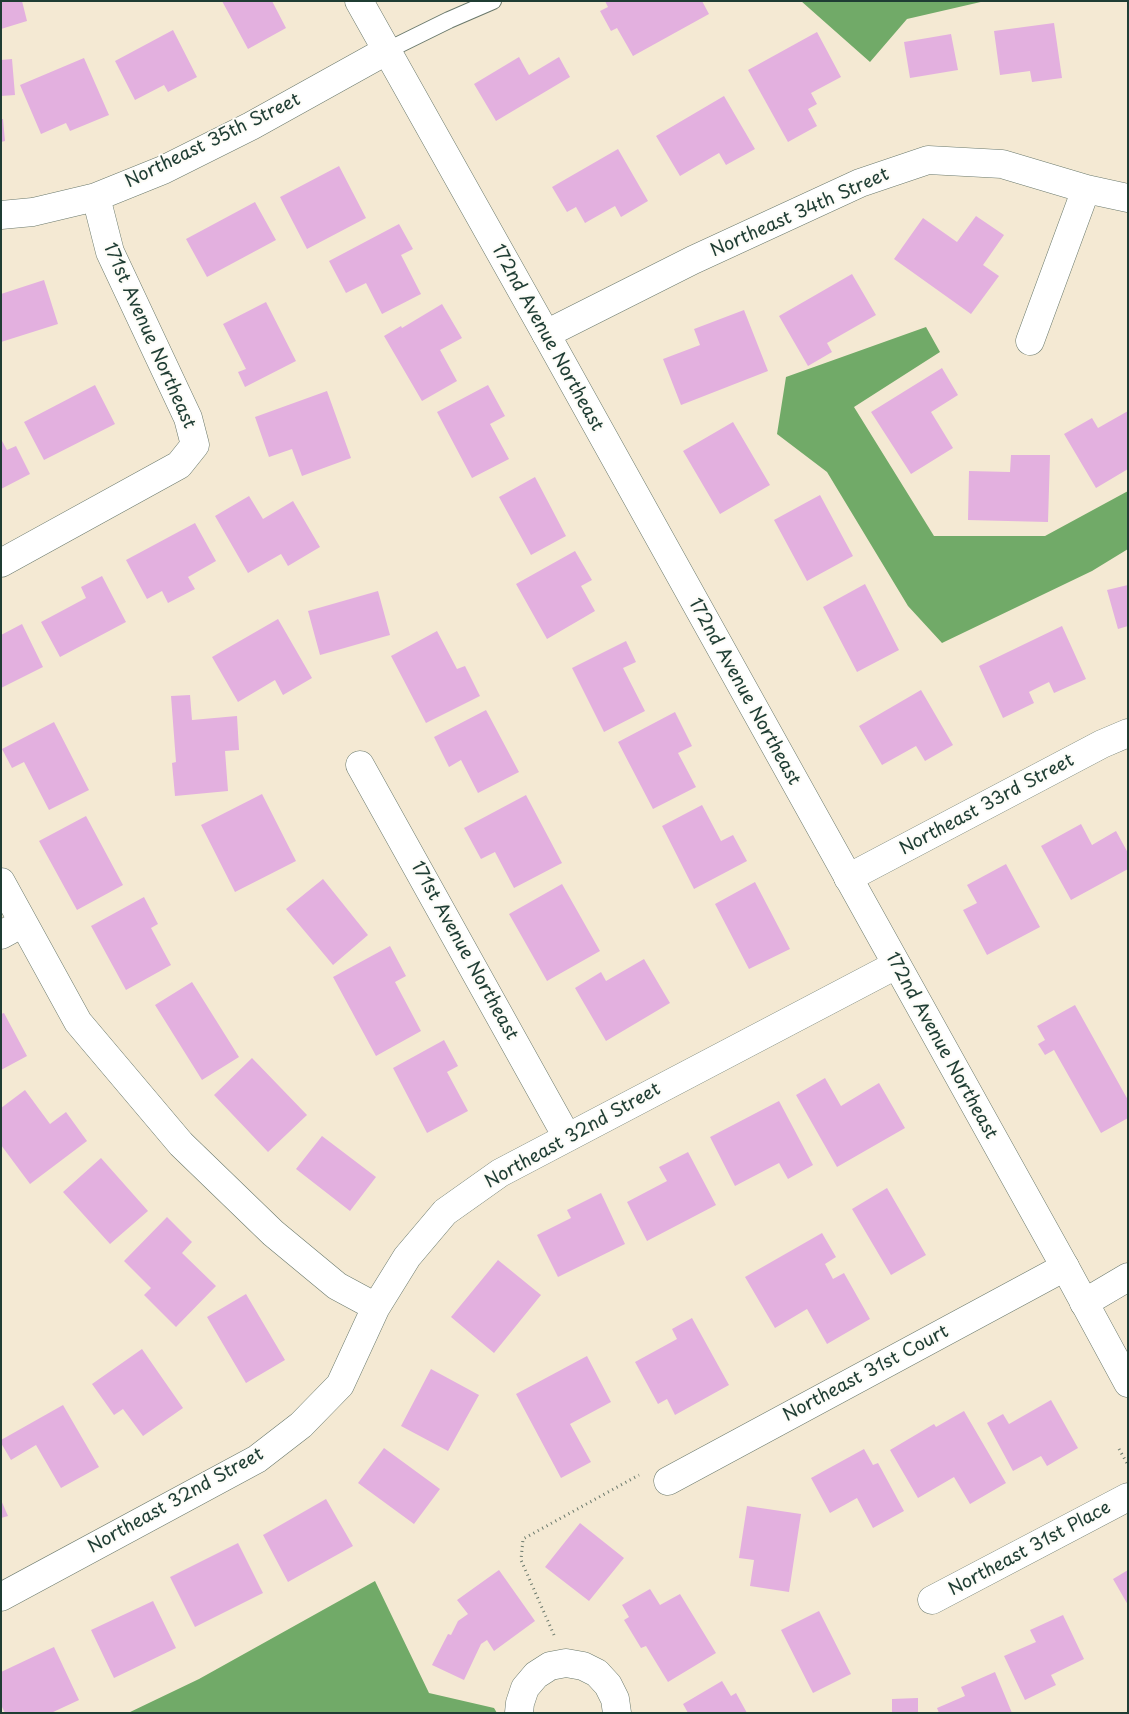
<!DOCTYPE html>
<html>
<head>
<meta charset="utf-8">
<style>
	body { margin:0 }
	#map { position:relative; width:1129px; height:1714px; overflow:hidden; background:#f4e9d3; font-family:"Playpen Sans",sans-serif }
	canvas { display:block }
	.frame { position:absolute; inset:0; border:2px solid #1f3d34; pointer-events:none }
</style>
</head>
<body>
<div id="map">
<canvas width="1129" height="1714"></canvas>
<div class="frame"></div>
</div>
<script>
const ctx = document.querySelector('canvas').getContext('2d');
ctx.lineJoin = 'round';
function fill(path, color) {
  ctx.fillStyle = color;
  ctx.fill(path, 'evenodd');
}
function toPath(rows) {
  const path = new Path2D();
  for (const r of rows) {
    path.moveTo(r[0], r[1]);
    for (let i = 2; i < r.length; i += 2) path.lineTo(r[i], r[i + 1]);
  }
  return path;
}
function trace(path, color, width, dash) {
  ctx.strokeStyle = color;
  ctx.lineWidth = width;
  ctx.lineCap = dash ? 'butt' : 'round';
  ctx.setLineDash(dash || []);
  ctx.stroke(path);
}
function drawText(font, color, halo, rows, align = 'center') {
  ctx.font = font + ' "Playpen Sans",sans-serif';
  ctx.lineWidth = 4;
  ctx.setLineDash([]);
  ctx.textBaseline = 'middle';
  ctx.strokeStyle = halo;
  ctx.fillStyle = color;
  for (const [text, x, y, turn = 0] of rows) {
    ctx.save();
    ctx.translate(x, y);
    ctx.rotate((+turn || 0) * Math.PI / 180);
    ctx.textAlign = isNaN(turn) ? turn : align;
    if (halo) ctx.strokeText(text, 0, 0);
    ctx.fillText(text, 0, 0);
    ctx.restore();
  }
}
fill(toPath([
	[801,1,985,1,907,19,870,62],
	[926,327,940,352,854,407,934,536,1045,536,1128,491,1128,549,1092,571,942,643,908,606,827,472,777,434,786,377],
	[375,1581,429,1693,494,1708,497,1713,128,1713,199,1679]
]), '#71aa68');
fill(toPath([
	[1,1,22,1,27,21,1,29],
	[222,1,272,1,286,28,248,49],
	[605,1,702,1,709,14,633,56,617,28,611,31,600,11,608,7],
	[1054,23,1062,78,1032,82,1030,71,1000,75,994,31],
	[173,30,197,77,168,92,164,85,135,100,115,61],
	[817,32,841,77,811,93,817,104,808,109,817,126,788,142,748,70],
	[951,34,958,70,910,78,904,42],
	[519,57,529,75,559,57,570,77,496,121,474,84],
	[84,58,109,115,70,131,66,123,41,134,20,85],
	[12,59,15,95,1,96,1,60],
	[724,96,755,149,726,165,719,153,680,176,656,136],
	[1,119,3,119,5,141,1,142],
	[618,149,648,201,621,217,615,206,585,223,576,207,567,212,552,187],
	[339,166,366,218,307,249,280,197],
	[255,202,276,240,207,277,186,239],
	[976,216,1004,235,983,265,999,276,971,314,894,259,923,218,957,242],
	[399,224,413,249,401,255,421,294,382,314,366,283,346,293,329,261],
	[852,274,876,315,827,343,832,352,808,366,779,316],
	[44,280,58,324,1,342,1,294],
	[266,302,296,361,245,387,238,372,246,369,223,324],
	[442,304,462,338,440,350,457,381,422,401,384,336,401,326,402,328],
	[744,310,768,371,681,405,663,359,700,345,694,329],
	[942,368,958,395,931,412,953,448,911,474,871,412],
	[95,385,115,424,44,460,24,422],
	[488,385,505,416,490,424,509,459,472,478,437,412],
	[327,391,351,458,302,476,292,449,269,457,255,417],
	[1128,411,1128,469,1096,488,1064,434,1092,418,1098,428],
	[733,422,770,485,720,514,683,451],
	[1,439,7,450,16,446,30,474,1,489],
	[1011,455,1050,455,1048,522,968,520,969,471,1010,472],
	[535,477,566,536,531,555,499,497],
	[820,495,853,556,807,581,774,520],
	[249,496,263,519,293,501,320,547,288,566,281,554,248,573,215,516],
	[195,523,216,561,188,577,195,589,168,603,162,591,147,599,126,560],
	[575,551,592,580,581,586,595,611,547,639,516,584],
	[102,576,126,622,60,657,41,622,86,598,81,587],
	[865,584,899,650,857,672,823,607],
	[1128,585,1128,626,1118,629,1107,590],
	[378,591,390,635,320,655,308,611],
	[278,619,312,678,283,695,275,680,238,702,212,657],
	[22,624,43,667,1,688,1,635],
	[1062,626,1086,679,1054,693,1049,682,1029,692,1034,703,1003,718,979,666],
	[437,631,457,669,465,666,480,696,426,723,391,656],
	[626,641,636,662,623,668,645,711,604,732,572,668],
	[921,690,953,745,925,761,916,746,882,765,859,726],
	[190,695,192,720,237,716,239,750,225,751,228,791,175,796,172,763,176,762,171,696],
	[486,710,519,772,478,793,461,760,449,767,434,737],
	[675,712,692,746,678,753,696,787,653,809,618,742],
	[54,722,89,790,49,810,24,762,12,768,2,749],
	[262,794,296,861,235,892,201,825],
	[526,795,562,863,514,888,495,852,481,859,464,828],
	[702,805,721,841,733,835,747,861,694,889,662,826],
	[86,816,123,885,77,910,39,841],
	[1081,824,1092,845,1116,831,1128,853,1128,869,1071,900,1041,846],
	[1006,864,1040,927,987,955,963,910,977,903,967,885],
	[323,879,368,935,333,965,286,909],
	[755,882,790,949,749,969,715,904],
	[562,884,600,951,547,981,509,914],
	[144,897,158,924,151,928,171,965,126,990,91,926],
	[390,946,406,976,395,982,421,1031,376,1056,333,977],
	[644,959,670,1003,606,1041,575,988,601,972,606,981],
	[192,982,239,1057,202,1080,155,1005],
	[1075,1005,1128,1100,1128,1118,1101,1133,1054,1050,1045,1055,1038,1044,1045,1040,1037,1026],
	[4,1013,27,1056,1,1070,1,1014],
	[444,1040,458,1066,447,1072,468,1111,427,1133,393,1068],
	[252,1058,307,1115,268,1152,214,1095],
	[825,1078,841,1106,879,1083,905,1128,837,1167,796,1095],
	[25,1090,50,1124,66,1112,87,1141,30,1184,1,1145,1,1108],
	[779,1101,813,1165,788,1179,779,1163,735,1186,710,1137],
	[322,1136,376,1177,350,1211,296,1169],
	[688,1152,716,1205,647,1241,627,1202,667,1181,659,1167],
	[101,1158,148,1211,110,1244,63,1192],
	[887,1188,926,1255,891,1275,852,1209],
	[601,1193,625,1244,558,1277,537,1235,571,1218,567,1210],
	[167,1217,192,1242,182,1253,216,1286,176,1327,144,1295,151,1288,124,1261],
	[822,1233,836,1257,825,1264,833,1279,844,1273,870,1319,827,1344,807,1309,775,1328,745,1277],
	[498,1260,541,1295,494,1353,451,1317],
	[246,1294,285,1360,246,1383,207,1317],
	[692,1318,729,1385,675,1415,667,1399,658,1404,635,1362,677,1339,672,1329],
	[142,1349,183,1408,143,1436,123,1409,114,1415,92,1384],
	[587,1356,611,1402,570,1424,591,1462,561,1478,516,1394],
	[431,1369,479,1395,448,1451,401,1426],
	[1051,1400,1078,1448,1047,1466,1041,1456,1013,1471,987,1423,1003,1414,1009,1424],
	[63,1405,99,1467,61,1488,36,1445,11,1460,1,1443,1,1440],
	[964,1411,1006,1483,970,1504,954,1477,918,1498,890,1450,934,1424,936,1427],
	[384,1448,440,1489,414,1524,358,1483],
	[864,1449,873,1465,878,1463,904,1511,873,1528,857,1498,830,1513,811,1478],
	[326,1499,353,1546,288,1582,263,1535],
	[1,1500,8,1516,1,1518],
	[747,1506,801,1514,789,1592,750,1586,754,1560,739,1558],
	[580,1523,624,1558,589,1601,545,1567],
	[238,1543,263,1593,195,1627,170,1577],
	[499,1570,535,1621,494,1651,487,1640,481,1644,464,1680,432,1665,448,1634,451,1635,458,1621,468,1614,457,1600],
	[1128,1570,1128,1605,1113,1579],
	[650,1589,660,1605,680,1594,716,1653,668,1682,646,1646,641,1648,624,1620,629,1617,622,1605],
	[153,1601,176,1648,114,1678,91,1630],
	[819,1611,851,1674,813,1693,781,1630],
	[1063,1615,1084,1659,1051,1675,1056,1685,1025,1700,1004,1656,1036,1642,1030,1630],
	[54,1647,79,1700,51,1713,5,1713,1,1705,1,1672],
	[995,1672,1012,1713,939,1713,937,1708,965,1696,961,1687],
	[722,1681,731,1696,736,1693,747,1713,688,1713,683,1704],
	[918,1698,918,1713,892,1713,892,1699]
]), '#e3b0df');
const service = toPath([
	[386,51,449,20,493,1]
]);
const minor = toPath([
	[1,215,33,212,96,197,163,170,251,126,386,51],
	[546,334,693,260,860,183,928,160,1002,164,1086,189,1128,198],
	[1030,341,1086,189],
	[1,563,179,465,195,445,188,418,110,252,96,197],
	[360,765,567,1137],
	[848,878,1102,744,1128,733],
	[1,882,78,1022,181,1144,273,1233,337,1286,376,1307],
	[1,935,23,923],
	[1084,1303,1128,1277],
	[668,1481,1065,1267],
	[1,1597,257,1459,301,1425,340,1385,376,1307,407,1257,445,1212,500,1173,896,965],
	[932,1600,1128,1497],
	[519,1713,520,1703,525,1688,536,1675,550,1666,566,1663,583,1666,597,1673,608,1685,615,1699,617,1713]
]);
const tertiary = toPath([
	[359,1,546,334,1065,1267,1128,1383]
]);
trace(service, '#6a796c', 18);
trace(minor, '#6a796c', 29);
trace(tertiary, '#6a796c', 29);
trace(toPath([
	[1119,1449,1128,1465],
	[554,1635,521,1560,523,1539,639,1475]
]), '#6a796c', 3, [1, 4]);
trace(service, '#fff', 16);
trace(minor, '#fff', 28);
trace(tertiary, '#fff', 28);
drawText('18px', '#1f3d34', '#fdfcf7', [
	["Northeast 35th Street",213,141,-26],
	["Northeast 34th Street",800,213,-24],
	["171st Avenue Northeast",149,336,66],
	["172nd Avenue Northeast",547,338,61],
	["172nd Avenue Northeast",744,692,61],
	["Northeast 33rd Street",987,805,-28],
	["171st Avenue Northeast",464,951,61],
	["172nd Avenue Northeast",941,1046,61],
	["Northeast 32nd Street",573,1136,-29],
	["Northeast 31st Court",866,1374,-28],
	["Northeast 32nd Street",176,1501,-29],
	["Northeast 31st Place",1030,1549,-28]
]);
</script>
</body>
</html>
